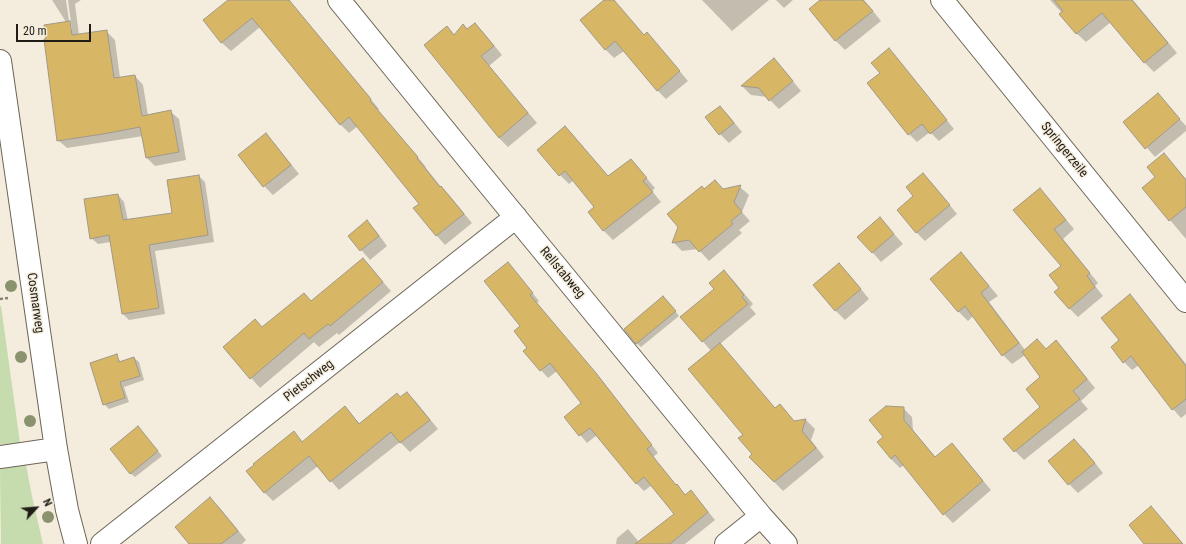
<!DOCTYPE html>
<html>
<head>
<meta charset="utf-8">
<style>
	body { margin:0 }
	#map { position:relative; width:1186px; height:544px; overflow:hidden; background:#f4eddd; font-family:"Roboto Condensed",sans-serif }
	canvas { display:block }
	.north { position:absolute; left:16px; top:488px; width:40px; height:40px; -webkit-text-stroke:3px #f4eddd; paint-order:stroke; rotate:64deg; font-size:11px; font-weight:700; line-height:16px; text-align:center; color:#201d17 }
	.north::after { content:''; display:block; margin:auto; width:14px; height:18px; background:#201d17; clip-path:polygon(50% 0,100% 100%,50% 72%,0 100%) }
	.scale { position:absolute; left:16px; top:24px; width:75px; height:18px; box-sizing:border-box; border:2px solid #201d17; border-top:0; padding-left:5px; font-size:12px; line-height:14px; white-space:nowrap; color:#201d17; -webkit-text-stroke:3px #f4eddd; paint-order:stroke }
</style>
</head>
<body>
<div id="map">
<canvas width="1186" height="544"></canvas>
<div class="north">N</div>
<div class="scale">20 m</div>
</div>
<script>
const ctx = document.querySelector('canvas').getContext('2d');
ctx.lineJoin = 'round';
function fill(path, color) {
  ctx.fillStyle = color;
  ctx.fill(path, 'evenodd');
}
function toPath(rows) {
  const path = new Path2D();
  for (const r of rows) {
    path.moveTo(r[0], r[1]);
    for (let i = 2; i < r.length; i += 2) path.lineTo(r[i], r[i + 1]);
  }
  return path;
}
function trace(path, color, width, dash) {
  ctx.strokeStyle = color;
  ctx.lineWidth = width;
  ctx.lineCap = dash ? 'butt' : 'round';
  ctx.setLineDash(dash || []);
  ctx.stroke(path);
}
function drawText(font, color, halo, rows, align = 'center') {
  ctx.font = font + ' "Roboto Condensed",sans-serif';
  ctx.lineWidth = 3;
  ctx.setLineDash([]);
  ctx.textBaseline = 'middle';
  ctx.strokeStyle = halo;
  ctx.fillStyle = color;
  for (const [text, x, y, turn = 0] of rows) {
    ctx.save();
    ctx.translate(x, y);
    ctx.rotate((+turn || 0) * Math.PI / 180);
    ctx.textAlign = isNaN(turn) ? turn : align;
    if (halo) ctx.strokeText(text, 0, 0);
    ctx.fillText(text, 0, 0);
    ctx.restore();
  }
}
fill(toPath([
	[0,306,1,306,20,443,0,445],
	[26,465,32,496,43,544,1,544,0,469]
]), '#c6dbae');
fill(toPath([
	[52,0,66,0,70,27,72,30,68,0,81,0,75,4,79,35,106,31,115,40,120,78,135,76,143,85,148,115,170,111,179,119,186,160,155,166,147,158,143,136,67,148,58,140,66,22],
	[227,0,287,0,308,23,379,109,378,110,426,167,425,167,441,187,450,196,472,223,445,245,437,236,415,208,421,204,358,126,349,133,340,124,260,27,231,51,222,43,204,20,228,1],
	[606,0,613,0,645,36,647,33,656,43,688,81,666,99,657,90,624,51,614,58,605,49],
	[702,0,769,0,732,31],
	[776,0,793,0,784,8],
	[821,0,864,0,881,21,845,50,836,41,810,10],
	[1050,0,1133,0,1177,53,1154,72,1145,63,1111,22,1086,42,1076,33,1062,13],
	[475,24,484,33,502,55,489,66,537,123,508,147,499,138,447,28,454,35,468,30],
	[897,58,954,129,939,141,930,132,917,142,909,134],
	[783,69,801,91,779,109,767,97,751,95,742,86],
	[1158,95,1186,126,1186,131,1155,157,1125,123],
	[720,107,729,116,742,132,729,143,720,134],
	[565,127,574,136,609,177,631,160,655,188,652,191,661,202,613,240,604,231,590,212,595,208,574,180,569,184,560,175],
	[266,135,275,144,299,174,273,195,264,186],
	[1164,155,1186,179,1186,239,1143,188,1157,177],
	[923,174,932,183,957,214,925,241,916,232],
	[199,176,205,182,214,242,155,251,165,314,129,320,123,314,111,242,98,244,91,238,118,195,124,202,128,221,173,213],
	[715,181,724,190,740,187,749,195,742,212,750,221,739,230,742,233,709,261,698,249,682,251,673,242,704,190],
	[1040,190,1049,199,1074,229,1063,239,1098,283,1095,286,1103,296,1078,317,1069,308,1061,288,1062,266],
	[880,218,903,244,881,262,859,237],
	[367,222,376,231,387,246,370,260,349,236],
	[961,254,970,263,998,296,989,302,1025,350,1046,350,1056,342,1065,351,1095,388,1081,401,1088,409,1024,460,1015,451,1041,407,1042,377,1025,355,1012,364,1003,355,973,316,968,321,959,312,931,279],
	[363,259,391,291,339,335,337,333,319,347,314,342,260,388,224,347,312,302],
	[508,263,515,271,539,301,537,303,603,382,658,453,653,457,676,486,686,495,698,499,715,520,685,544,616,544,617,538,628,529,639,542,675,514,652,485,644,491,636,483,597,435,587,443,565,417,582,403,557,371,548,378,524,351,529,348,521,327],
	[724,271,733,280,753,304,750,307,756,314,720,344,728,353,775,409,780,405,795,422,806,420,815,429,811,440,824,457,783,491,750,457,753,454,744,435,711,351,682,317,715,289],
	[848,273,869,299,845,320,835,310],
	[1130,295,1138,304,1186,364,1186,414,1181,418,1173,409,1139,365,1132,370,1124,362,1120,340],
	[668,302,679,316,641,347,636,343],
	[116,356,121,362,134,358,139,362,144,380,124,387,129,402,109,409,104,404],
	[407,393,416,402,438,429,410,452,400,442,339,490,318,466,273,501,264,492,293,433,303,442,345,408,360,424],
	[903,408,912,417,913,430,936,458,952,445,961,454,991,490,953,523,944,514,904,465,900,468,891,459,884,437],
	[138,427,162,456,135,477,130,473],
	[1074,440,1084,449,1103,473,1078,493,1069,484],
	[210,499,220,508,246,540,242,544,190,544],
	[1151,508,1160,517,1183,544,1145,544]
]), '#0003');
const building = toPath([
	[228,0,289,0,371,99,370,101,418,157,417,158,440,187,441,186,464,214,436,236,413,208,419,204,349,117,340,125,252,18,221,43,203,20,228,0],
	[604,0,614,0,644,35,647,32,680,71,657,91,615,41,605,50,580,20,604,0],
	[820,0,863,0,873,11,835,41,809,9,820,0],
	[1054,0,1132,0,1168,43,1144,63,1102,13,1076,34,1059,14,1063,11,1054,0],
	[70,21,72,35,107,30,114,78,135,75,142,116,171,110,179,152,146,158,140,127,103,134,57,141,44,39,46,39,44,25,70,21],
	[475,23,494,46,481,56,528,113,499,138,424,45,447,26,454,35,463,24,467,29,475,23],
	[889,48,947,120,930,134,922,124,908,135,867,83,880,73,871,63,889,48],
	[774,58,793,81,769,101,759,88,741,86,774,58],
	[1158,93,1180,119,1145,149,1123,122,1158,93],
	[720,106,734,123,719,135,705,117,720,106],
	[565,126,608,176,631,159,647,178,643,181,653,192,603,231,588,212,594,207,565,171,559,176,537,150,565,126],
	[266,133,291,165,263,187,238,155,266,133],
	[1164,153,1186,180,1186,207,1169,221,1142,188,1155,177,1147,167,1164,153],
	[923,173,950,205,916,233,897,210,913,196,906,187,923,173],
	[199,175,208,235,149,245,159,308,122,314,109,235,90,239,84,199,118,194,123,220,172,213,167,180,199,175],
	[715,180,723,189,741,185,734,202,742,212,731,221,733,224,699,252,689,240,672,243,678,227,667,214,702,186,704,189,715,180],
	[1040,188,1066,220,1054,229,1090,273,1087,276,1095,287,1069,309,1054,292,1059,288,1049,275,1061,266,1013,210,1040,188],
	[880,217,894,234,872,253,857,237,880,217],
	[367,220,379,236,360,251,348,236,367,220],
	[961,252,989,286,981,293,1019,343,1002,356,965,306,958,312,930,279,961,252],
	[363,258,383,282,330,326,328,324,309,339,304,333,250,379,223,347,255,319,262,327,304,293,311,301,363,258],
	[508,262,533,293,530,295,596,373,652,445,647,449,676,485,677,484,685,495,691,490,708,512,670,544,635,544,674,514,644,477,636,484,590,428,579,436,564,417,581,403,550,363,540,371,523,351,527,348,514,331,520,326,484,281,508,262],
	[839,263,861,289,835,311,813,285,839,263],
	[724,270,744,295,742,297,748,304,702,342,680,317,714,289,709,283,724,270],
	[1130,294,1186,366,1186,399,1172,410,1131,356,1123,363,1111,347,1119,340,1101,318,1130,294],
	[663,296,676,311,636,344,624,329,663,296],
	[1037,339,1046,349,1056,340,1087,379,1073,391,1080,399,1014,452,1003,439,1040,407,1026,389,1040,377,1022,352,1037,339],
	[720,343,775,408,780,404,794,421,806,419,802,431,816,448,774,482,749,457,752,454,738,438,743,435,688,369,720,343],
	[117,354,119,362,134,357,140,376,120,382,125,398,103,405,90,363,117,354],
	[407,392,430,420,400,443,391,432,330,482,309,456,264,493,246,471,254,465,253,464,294,431,302,442,345,406,359,424,397,393,400,397,407,392],
	[886,406,904,407,904,420,935,457,952,443,983,481,943,515,895,455,891,459,877,442,883,437,869,420,886,406],
	[138,426,158,451,130,474,110,449,138,426],
	[1074,439,1095,463,1068,485,1048,461,1074,439],
	[210,497,238,531,221,544,189,544,175,527,210,497],
	[1151,506,1183,544,1144,544,1129,525,1151,506]
]);
fill(building, '#d7b666');
trace(building, '#a0998a', 1);
const minor = toPath([
	[339,0,477,170,761,516,786,544],
	[942,0,1186,301],
	[0,61,56,449,67,510,76,544],
	[0,457,56,449],
	[102,544,516,217],
	[726,544,761,516]
]);
trace(minor, '#6c6658', 24);
trace(toPath([
	[0,299,8,298]
]), '#847f74', 2.5, [3, 2]);
trace(minor, '#fff', 22);
ctx.fillStyle = '#8a926e';
for (const [x, y] of [
	[11,286],
	[21,357],
	[30,421],
	[48,517]
]) {
  ctx.beginPath();
  ctx.arc(x, y, 6, 0, 2 * Math.PI);
  ctx.fill();
}
drawText('13px', '#201d17', '#f4eddd', [
	["Springerzeile",1064,150,51],
	["Rellstabweg",562,273,50],
	["Cosmarweg",35,303,82],
	["Pietschweg",309,381,-38]
]);
</script>
</body>
</html>
